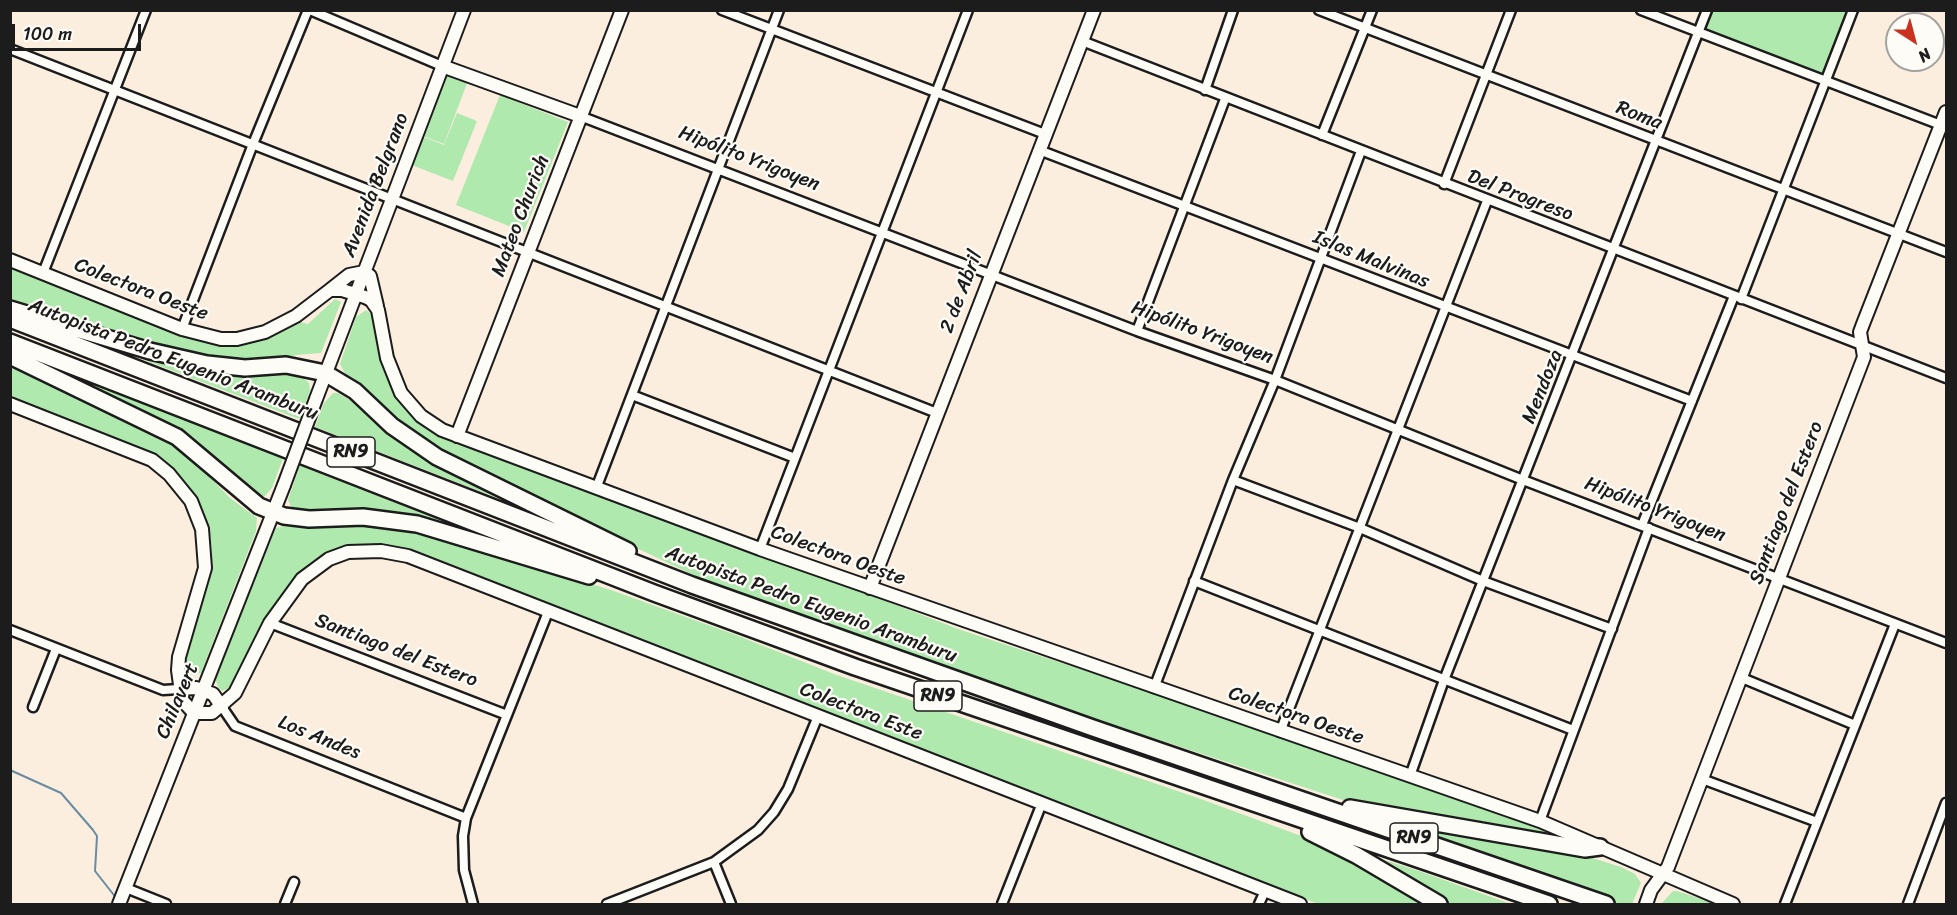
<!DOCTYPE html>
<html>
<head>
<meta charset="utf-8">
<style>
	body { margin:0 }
	#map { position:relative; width:1957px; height:915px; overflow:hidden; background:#fbeede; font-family:Sriracha,sans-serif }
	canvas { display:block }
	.frame { position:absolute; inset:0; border:12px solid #1c1c1c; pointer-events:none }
	.north { position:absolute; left:1885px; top:12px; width:60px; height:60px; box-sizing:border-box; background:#fdfcf7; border:2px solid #a3a29f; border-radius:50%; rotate:144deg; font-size:16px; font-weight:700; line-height:24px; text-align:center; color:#1c1c1c }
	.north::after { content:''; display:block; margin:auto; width:21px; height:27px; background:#c8321e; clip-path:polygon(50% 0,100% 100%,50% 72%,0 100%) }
	.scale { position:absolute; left:12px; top:24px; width:129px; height:27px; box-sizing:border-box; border:3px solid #1c1c1c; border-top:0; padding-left:8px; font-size:18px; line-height:21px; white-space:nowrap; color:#1c1c1c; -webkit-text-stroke:4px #fdfcf7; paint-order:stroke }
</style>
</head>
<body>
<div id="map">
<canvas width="1957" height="915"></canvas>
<div class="frame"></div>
<div class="north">N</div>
<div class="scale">100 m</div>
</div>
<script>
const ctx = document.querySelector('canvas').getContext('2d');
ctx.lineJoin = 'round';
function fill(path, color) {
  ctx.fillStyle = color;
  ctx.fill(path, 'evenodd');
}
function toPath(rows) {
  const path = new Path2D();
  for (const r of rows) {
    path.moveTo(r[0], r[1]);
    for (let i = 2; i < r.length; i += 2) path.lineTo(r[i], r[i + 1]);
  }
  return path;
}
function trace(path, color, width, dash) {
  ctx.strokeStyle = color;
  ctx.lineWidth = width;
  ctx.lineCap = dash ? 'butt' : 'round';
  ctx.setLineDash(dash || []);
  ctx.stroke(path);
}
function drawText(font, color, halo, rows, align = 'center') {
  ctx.font = font + ' Sriracha,sans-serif';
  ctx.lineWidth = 4.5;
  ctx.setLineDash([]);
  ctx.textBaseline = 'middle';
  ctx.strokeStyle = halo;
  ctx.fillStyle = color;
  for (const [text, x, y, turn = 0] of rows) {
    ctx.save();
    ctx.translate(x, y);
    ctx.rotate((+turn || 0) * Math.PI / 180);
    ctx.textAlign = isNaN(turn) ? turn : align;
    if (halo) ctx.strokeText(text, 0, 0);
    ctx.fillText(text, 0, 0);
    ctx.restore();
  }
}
fill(toPath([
	[1707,11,1853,11,1825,82,1698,32],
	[446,69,469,78,444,144,420,135],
	[500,95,568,122,524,232,456,205],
	[457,113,477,121,453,181,409,164,421,136,444,145],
	[10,266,201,340,241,344,268,339,300,322,308,324,335,299,341,302,321,353,296,355,261,365,198,360,11,305],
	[366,310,372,315,380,355,399,398,425,428,441,436,685,524,961,630,1147,691,1571,840,1372,808,1343,800,1025,696,708,582,462,465,381,410,364,389,347,377,340,364,356,317],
	[63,329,229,373,301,376,309,383,310,391,299,419],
	[10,360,148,429,183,450,230,498,257,518,256,531,201,673,190,675,184,667,212,568,211,539,197,498,160,458,11,398],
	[42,367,58,369,283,458,272,488,265,496,256,496,202,452],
	[333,393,338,393,554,520,315,427,324,403],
	[300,465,332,478,508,546,462,533,298,511,292,508,288,500],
	[353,524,414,529,611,590,736,635,834,674,1198,798,1323,844,1428,904,1318,904,1062,803,392,547,378,544,359,545,316,562,234,686,222,691,218,687,215,678,276,528,284,526,313,528],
	[1400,823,1583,855,1621,867,1635,874,1641,883,1632,904,1620,904],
	[1365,854,1419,871,1511,904,1443,904],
	[1673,891,1677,891,1716,904,1661,904]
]), '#afe9ae');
trace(toPath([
	[10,770,61,793,93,830,97,836,95,871,117,899]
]), '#688ca2', 2);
const street = toPath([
	[310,10,442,66],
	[722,10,1045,134],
	[1319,10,1946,252],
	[1641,10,1946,127],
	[1082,41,1946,378],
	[10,49,937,413],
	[1205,90,1233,10],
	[580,116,1137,331,1275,380,1523,480,1946,643],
	[1322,135,1372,10],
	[1039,150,1692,401],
	[1444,184,1511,10],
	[43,273,146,10],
	[1741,299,1853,10],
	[182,329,253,144,308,10],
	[1137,331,1225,99],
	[632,395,795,458],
	[1233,480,1360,528,1483,581,1612,629],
	[597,486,779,10],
	[1642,525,1734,296],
	[760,549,968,10],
	[1194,581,1573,730],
	[270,623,507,715],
	[10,630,163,690,179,689],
	[1742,678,1855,725],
	[1154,688,1233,480,1275,380,1361,151],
	[33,707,56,649],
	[222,707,235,726,466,818],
	[1280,732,1487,201],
	[1410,776,1444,680,1707,10],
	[1702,779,1817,822],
	[1540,821,1649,528],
	[714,862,731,904],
	[126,888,166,904],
	[285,904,294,882],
	[473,904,464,870,463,836,466,818,548,612],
	[607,904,714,862,758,830,774,812,788,789,818,716],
	[1002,904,1042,803],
	[1259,904,1265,891],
	[1785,904,1895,624],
	[1908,904,1946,803]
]);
const secondary = toPath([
	[442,66,580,116],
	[10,260,182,329,221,339,237,339,265,332,296,316,330,290,342,290,365,297,371,300,378,310,387,358,401,393,421,416,442,430,760,549,1540,821,1733,904],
	[364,272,370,276,377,306],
	[330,290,349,275,364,272],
	[316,399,464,10],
	[10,404,152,460,169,474,191,501,202,529,205,568,179,657,178,670,182,700,194,713,212,713,235,693,270,623,302,579,329,559,348,552,381,551,408,556,1300,904],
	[457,436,622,10],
	[870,588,1094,10],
	[179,689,196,688,213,694,222,707],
	[119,904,284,485],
	[1646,904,1651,890,1668,867,1864,357,1860,332,1863,324,1946,112]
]);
const highway = toPath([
	[10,309,150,351,207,364,245,368,286,365,325,373,355,391,392,426,437,457,628,551],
	[10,319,692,585,1093,728,1606,904],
	[10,342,654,593,855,667,1549,904],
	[10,356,177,437,259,506,284,516,309,519,363,517,417,524,589,576],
	[1350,808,1585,849,1600,847],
	[1310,832,1356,855,1439,904]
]);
trace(street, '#1c1c1c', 13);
trace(secondary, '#1c1c1c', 16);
trace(highway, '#1c1c1c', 20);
trace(street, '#fdfcf7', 8);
trace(secondary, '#fdfcf7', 12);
trace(highway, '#fdfcf7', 15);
const secondaryBridge = toPath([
	[284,485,316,399]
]);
trace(secondaryBridge, '#1c1c1c', 16, []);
trace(secondaryBridge, '#fdfcf7', 12);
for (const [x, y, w] of [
	[351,452,48],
	[938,696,48],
	[1414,838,48]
]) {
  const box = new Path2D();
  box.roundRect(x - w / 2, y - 15, w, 30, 4.5);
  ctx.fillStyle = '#fdfcf7';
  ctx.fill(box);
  trace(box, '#1c1c1c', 1.5);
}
drawText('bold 18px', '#1c1c1c', null, [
	["RN9",351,452],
	["RN9",938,696],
	["RN9",1414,838]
]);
drawText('20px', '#1c1c1c', '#fdfcf7', [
	["Roma",1639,116,21],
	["Hipólito Yrigoyen",749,159,21],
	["Avenida Belgrano",376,185,-69],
	["Del Progreso",1520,196,21],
	["Mateo Churich",521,216,-69],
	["Islas Malvinas",1371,260,22],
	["Colectora Oeste",141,290,21],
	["2 de Abril",962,292,-69],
	["Hipólito Yrigoyen",1202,333,20],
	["Autopista Pedro Eugenio Aramburu",173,360,21],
	["Mendoza",1543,387,-68],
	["Santiago del Estero",1787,503,-69],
	["Hipólito Yrigoyen",1655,510,21],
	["Colectora Oeste",838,556,20],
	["Autopista Pedro Eugenio Aramburu",811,605,20],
	["Santiago del Estero",396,651,21],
	["Chilavert",178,701,-67],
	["Colectora Este",861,712,21],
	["Colectora Oeste",1296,716,19],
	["Los Andes",319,738,22]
]);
</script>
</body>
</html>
